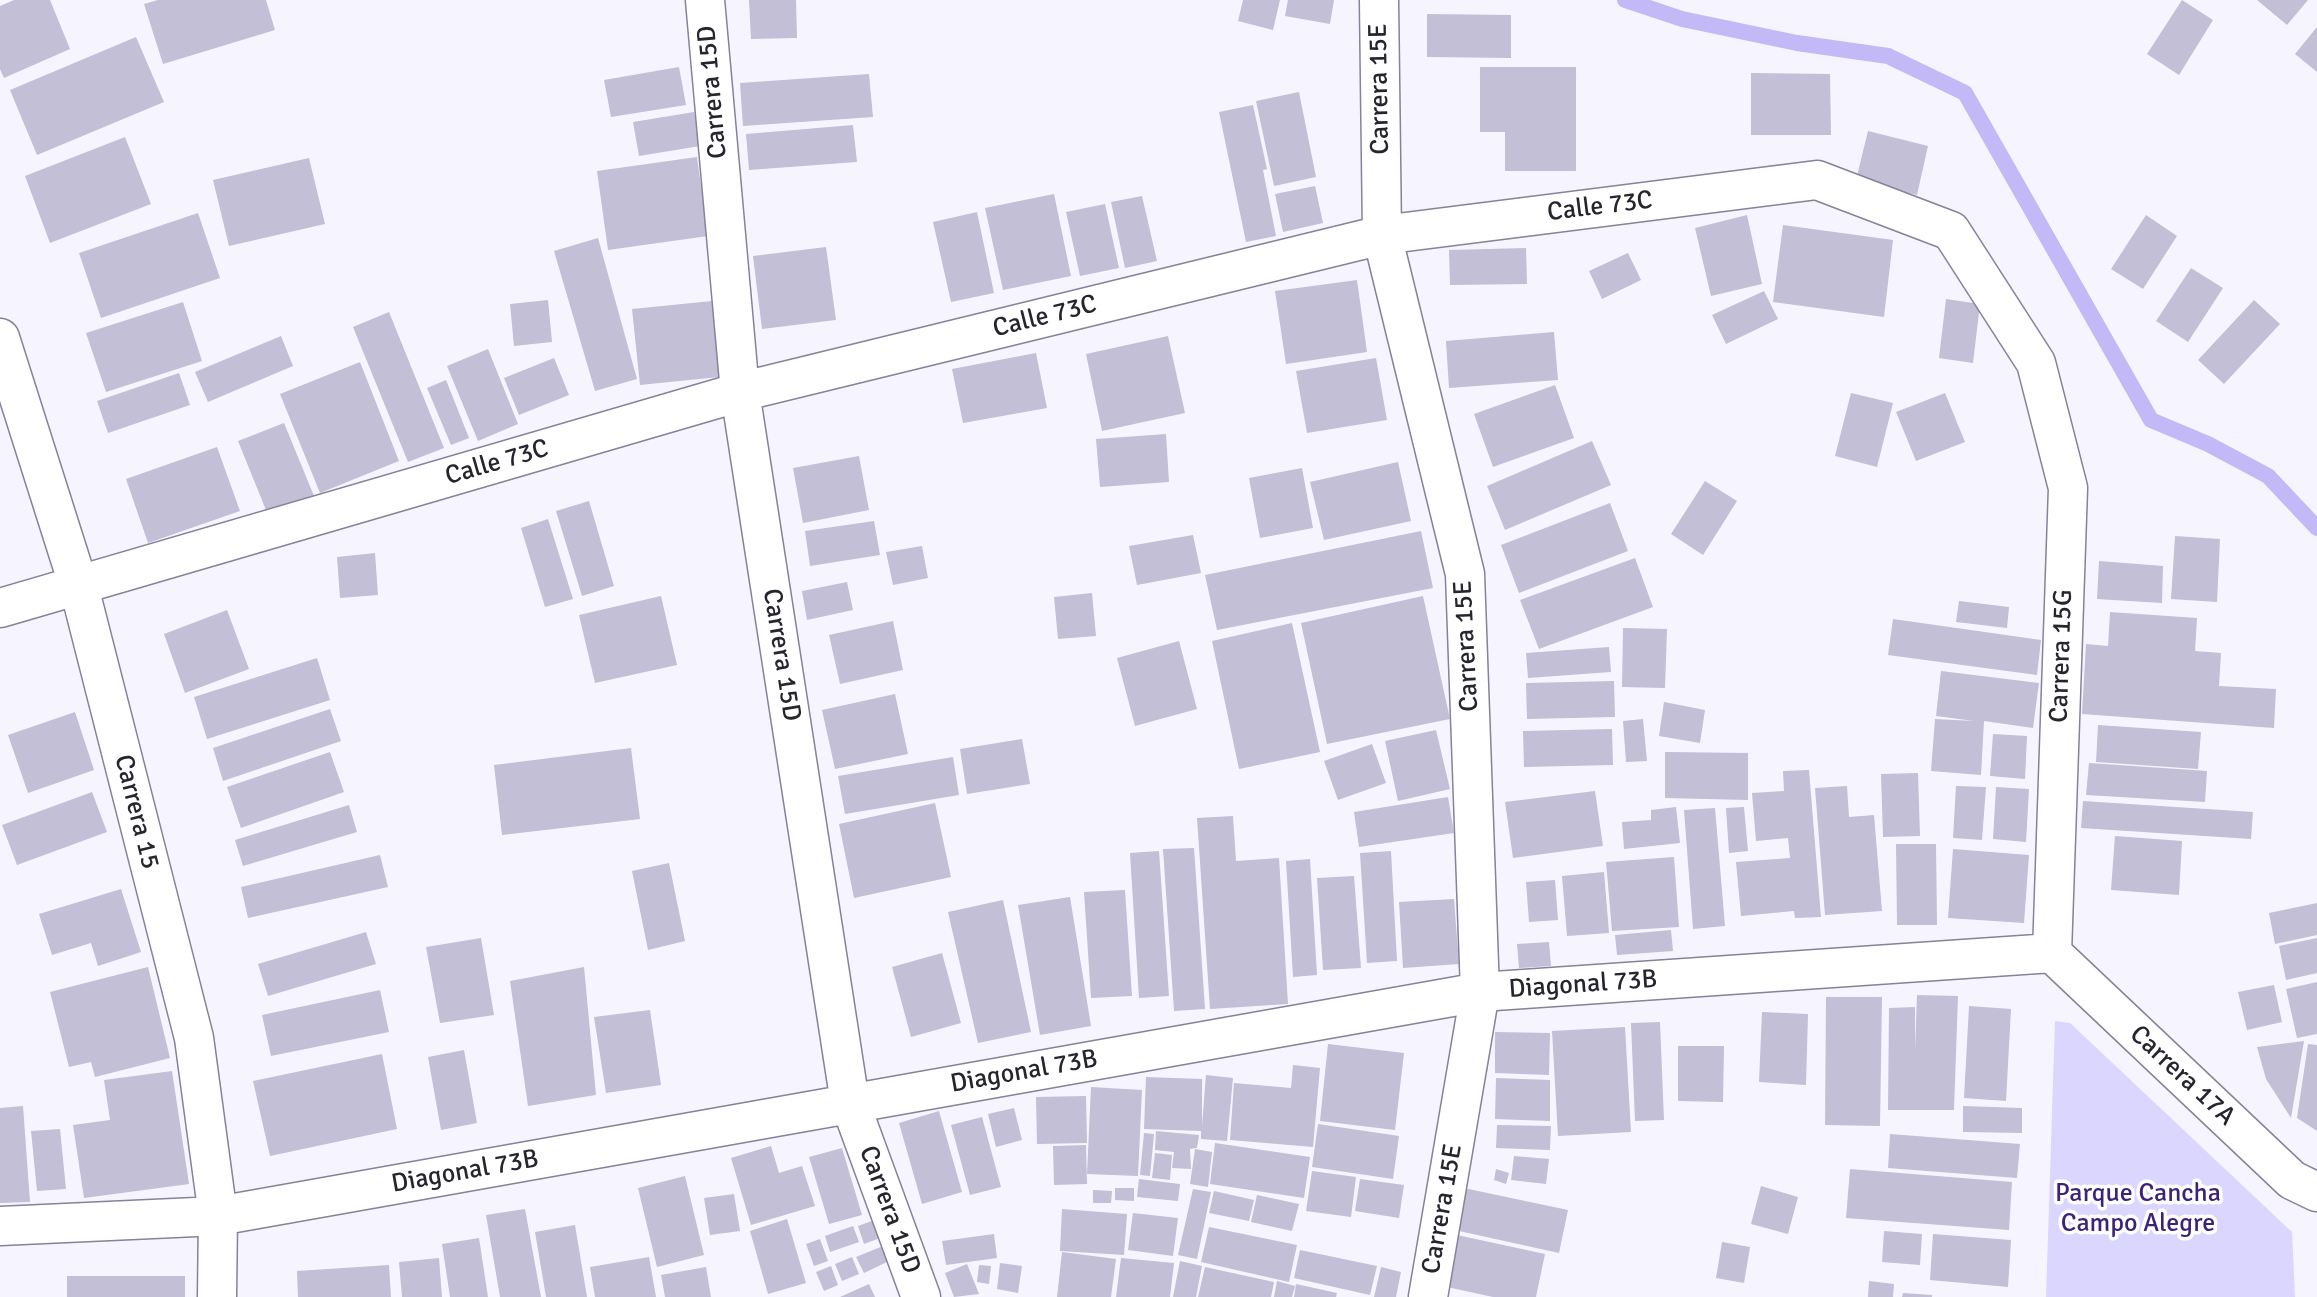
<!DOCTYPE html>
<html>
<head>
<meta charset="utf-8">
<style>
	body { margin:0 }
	canvas { display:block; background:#f6f4ff }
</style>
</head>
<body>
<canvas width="2317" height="1297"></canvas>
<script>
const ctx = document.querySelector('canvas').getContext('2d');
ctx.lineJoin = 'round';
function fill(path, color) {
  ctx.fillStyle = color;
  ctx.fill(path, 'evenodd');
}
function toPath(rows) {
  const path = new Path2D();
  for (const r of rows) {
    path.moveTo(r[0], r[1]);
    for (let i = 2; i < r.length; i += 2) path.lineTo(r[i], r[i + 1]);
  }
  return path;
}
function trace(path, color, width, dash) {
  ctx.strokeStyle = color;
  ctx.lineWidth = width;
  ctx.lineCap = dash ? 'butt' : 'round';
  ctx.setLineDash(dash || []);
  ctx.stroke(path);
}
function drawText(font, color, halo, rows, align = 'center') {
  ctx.font = font + ' Signika,sans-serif';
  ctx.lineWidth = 7;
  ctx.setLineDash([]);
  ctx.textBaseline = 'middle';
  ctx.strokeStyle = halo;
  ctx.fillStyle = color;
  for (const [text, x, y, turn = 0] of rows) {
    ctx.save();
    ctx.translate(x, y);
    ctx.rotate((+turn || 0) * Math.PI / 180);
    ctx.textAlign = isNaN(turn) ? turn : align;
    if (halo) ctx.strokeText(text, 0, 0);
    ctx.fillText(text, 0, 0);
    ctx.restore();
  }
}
fill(toPath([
	[2055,1021,2070,1023,2292,1232,2295,1297,2046,1297]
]), '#dbd6fe');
trace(toPath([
	[1625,0,1682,19,1797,43,1888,56,1965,93,2151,420,2208,444,2268,476,2317,528]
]), '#c2b9f6', 16);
fill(toPath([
	[14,0,50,0,70,49,4,78,0,69,0,6],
	[158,0,266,0,275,30,163,64,144,4],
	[749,0,796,0,797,38,751,39],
	[1243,0,1280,0,1273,30,1238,21],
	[1288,0,1334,0,1330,24,1285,16],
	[2182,0,2213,20,2179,75,2147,54],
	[2257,0,2308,0,2287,25],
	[1427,14,1511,15,1511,58,1427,57],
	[2317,27,2317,72,2295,54],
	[136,37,164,102,37,155,10,90],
	[679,67,686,105,611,117,604,80],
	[1480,67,1576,67,1576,171,1505,171,1505,132,1480,132],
	[1751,73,1830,74,1831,135,1751,135],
	[869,74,873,117,743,126,740,83],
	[1299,92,1316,177,1274,186,1256,101],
	[1253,105,1267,169,1263,170,1276,236,1246,242,1219,112],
	[694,112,700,146,639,156,633,122],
	[853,125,857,162,749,170,746,134],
	[1868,131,1928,146,1917,195,1856,180],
	[125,137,151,204,50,243,25,176],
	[697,157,708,236,608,250,597,171],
	[309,158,325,224,229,246,213,180],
	[1315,186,1323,223,1283,232,1275,194],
	[1054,194,1071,276,1003,290,985,208],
	[1142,196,1157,261,1125,268,1111,202],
	[1105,204,1119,268,1080,276,1066,212],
	[977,212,994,293,951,302,933,222],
	[198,213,220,278,101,318,79,253],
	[1747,215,1762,284,1711,296,1695,228],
	[2146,215,2177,236,2143,289,2111,269],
	[1783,225,1893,240,1884,317,1773,302],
	[598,238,637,379,595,391,554,251],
	[826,247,836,320,762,329,753,256],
	[1526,248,1527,284,1450,285,1449,250],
	[1628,253,1641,280,1602,299,1589,271],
	[2191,268,2223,288,2188,342,2156,321],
	[1357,280,1367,352,1286,364,1275,291],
	[1764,291,1778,319,1726,344,1712,315],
	[1946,299,1980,304,1973,363,1939,358],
	[548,300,552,342,514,346,510,304],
	[2254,300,2280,324,2224,384,2198,360],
	[712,301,719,377,640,385,632,309],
	[183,302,202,361,106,392,86,333],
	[389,312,444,448,408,462,353,327],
	[1554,332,1558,380,1449,388,1446,341],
	[281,336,293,366,208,402,195,372],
	[1168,336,1185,413,1102,431,1086,354],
	[488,349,518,424,478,441,447,366],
	[1036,353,1047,408,963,423,952,369],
	[554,358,569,395,519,415,504,378],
	[1376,358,1387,420,1307,433,1296,371],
	[360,362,399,461,320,493,280,394],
	[179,373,190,405,108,433,97,401],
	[446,380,469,438,451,445,427,388],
	[1555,385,1574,438,1493,467,1474,414],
	[1851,393,1893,403,1877,467,1835,456],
	[1945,393,1965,442,1916,461,1896,412],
	[284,423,314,496,268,515,238,441],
	[1166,434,1169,482,1100,487,1096,439],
	[1592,441,1611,485,1505,530,1487,486],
	[217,447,240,511,148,543,126,479],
	[859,456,869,510,803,523,793,468],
	[1398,462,1411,521,1324,540,1310,482],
	[1302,468,1313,528,1260,538,1249,478],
	[1705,481,1737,501,1703,555,1671,534],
	[589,501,614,586,582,596,556,511],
	[1610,503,1628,551,1519,593,1501,545],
	[548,519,573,599,545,607,521,528],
	[874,521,880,555,810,566,805,531],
	[1421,531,1433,588,1217,630,1205,575],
	[1193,535,1201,573,1137,585,1129,546],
	[2175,536,2220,539,2217,602,2171,599],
	[922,546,928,578,893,585,886,552],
	[375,553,378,595,340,598,337,557],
	[1635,558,1653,607,1539,649,1520,600],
	[2099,561,2163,566,2162,603,2097,599],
	[847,582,853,610,807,620,802,591],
	[1092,593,1096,636,1058,639,1054,597],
	[661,596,677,665,595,683,579,615],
	[1423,596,1450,719,1327,744,1301,623],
	[1959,601,2009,607,2007,628,1956,622],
	[227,610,249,669,185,693,164,634],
	[2110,612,2197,618,2195,651,2221,653,2219,686,2276,689,2274,728,2082,714,2086,644,2108,646],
	[1893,619,2041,640,2037,675,1888,655],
	[893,621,903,670,840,684,829,635],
	[1292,623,1320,752,1239,769,1212,641],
	[1623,628,1667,629,1665,688,1622,687],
	[1179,641,1197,709,1135,726,1117,658],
	[1609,647,1611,672,1528,678,1526,653],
	[317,658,330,700,207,739,194,697],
	[1941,671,2039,683,2033,728,1984,721,1981,775,1931,771,1935,719,1974,721,1936,716],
	[1614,681,1615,717,1527,719,1526,683],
	[895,694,908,754,835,769,822,710],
	[1664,702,1705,710,1700,743,1659,736],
	[330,709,341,741,223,781,213,748],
	[75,712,94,770,28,793,8,735],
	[1643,719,1647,761,1626,762,1623,721],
	[2098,725,2201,732,2198,769,2096,762],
	[1612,729,1613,765,1524,767,1523,731],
	[1436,730,1450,789,1398,801,1385,741],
	[1993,734,2027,736,2025,779,1990,776],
	[1022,739,1030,784,967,794,960,749],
	[1372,744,1386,783,1338,800,1324,761],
	[631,748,640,819,502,835,494,765],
	[330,752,344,792,241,828,227,787],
	[1665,752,1748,753,1748,800,1665,798],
	[953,757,959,795,845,814,838,776],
	[2089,763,2207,771,2205,802,2086,795],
	[1809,770,1821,917,1795,918,1794,911,1741,916,1736,862,1790,858,1788,838,1756,841,1752,793,1784,791,1783,771],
	[1918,773,1920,836,1883,837,1881,774],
	[1847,786,1849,817,1874,815,1882,911,1825,915,1815,788],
	[1956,786,1986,787,1982,840,1953,838],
	[1996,787,2029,789,2026,842,1993,839],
	[1595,791,1603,846,1513,858,1505,802],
	[92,792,107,832,17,865,2,825],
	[1448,797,1454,833,1359,847,1354,812],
	[2083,801,2253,812,2251,839,2081,828],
	[935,803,951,877,854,898,839,824],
	[349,805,357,832,243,866,235,840],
	[1676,807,1680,843,1624,849,1622,822,1651,820,1651,810],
	[1744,807,1748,851,1729,853,1726,808],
	[1715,808,1725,926,1693,929,1684,810],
	[1233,816,1236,861,1279,858,1288,1004,1210,1009,1197,818],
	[2115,836,2182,841,2179,895,2111,890],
	[1896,844,1936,844,1937,925,1897,925],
	[1194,848,1205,1009,1174,1011,1163,849],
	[1953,849,2029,855,2024,923,1948,918],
	[1159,851,1169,996,1139,998,1130,853],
	[1391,851,1397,961,1367,963,1360,853],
	[380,855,388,887,248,918,241,887],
	[1674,857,1679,927,1612,931,1606,862],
	[1310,859,1317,975,1293,977,1286,861],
	[669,863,685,941,648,950,632,871],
	[1604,872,1609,933,1567,936,1562,876],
	[1354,876,1361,968,1323,970,1317,878],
	[1555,880,1558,920,1529,922,1526,882],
	[121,889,141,952,98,966,91,943,52,955,39,914],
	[1125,890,1132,996,1091,998,1084,892],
	[1070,897,1091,1026,1040,1035,1018,905],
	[1454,899,1459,964,1403,968,1399,902],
	[1003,900,1031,1032,978,1043,948,912],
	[2317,903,2317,935,2275,944,2269,913],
	[1671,930,1673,951,1617,955,1615,935],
	[366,932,376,964,268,996,258,964],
	[481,938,494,1015,440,1023,426,947],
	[2317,938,2317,973,2286,980,2279,946],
	[1549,942,1551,966,1519,968,1517,944],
	[942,953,961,1023,911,1037,892,967],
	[148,967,170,1058,95,1077,91,1062,69,1067,50,992],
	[584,967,596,1095,528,1106,510,981],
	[2317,982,2317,1034,2297,1038,2286,989],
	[2274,985,2282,1022,2247,1030,2238,992],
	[380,990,389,1032,271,1056,262,1015],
	[1917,995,1958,996,1954,1110,1888,1110,1889,1008,1915,1007,1915,1051],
	[1826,997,1882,997,1880,1126,1825,1125],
	[1969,1006,2011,1009,2006,1101,1964,1098],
	[650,1010,661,1085,606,1093,594,1017],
	[1762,1012,1808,1014,1806,1085,1759,1082],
	[1660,1022,1664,1120,1635,1121,1631,1023],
	[1625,1027,1631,1132,1558,1136,1552,1031],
	[1495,1032,1550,1033,1549,1075,1495,1073],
	[2304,1041,2291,1118,2266,1079,2257,1047],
	[1328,1044,1404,1053,1395,1130,1320,1121],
	[2308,1044,2317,1045,2317,1131,2297,1118],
	[1678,1046,1724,1046,1723,1102,1678,1101],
	[464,1050,477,1123,441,1130,428,1057],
	[382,1054,397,1129,270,1156,253,1081],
	[1293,1065,1320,1068,1313,1147,1230,1140,1234,1083,1291,1088],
	[172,1071,189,1184,84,1198,73,1125,110,1120,104,1080],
	[1206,1075,1233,1078,1227,1141,1201,1139,1201,1131,1144,1129,1146,1077,1202,1079,1202,1126],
	[1496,1078,1550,1080,1550,1121,1495,1119],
	[1091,1087,1142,1090,1138,1176,1087,1174],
	[1086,1096,1087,1143,1037,1144,1036,1097],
	[23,1106,30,1202,0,1203,0,1108],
	[1963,1106,2022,1108,2022,1133,1963,1132],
	[1014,1108,1022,1140,996,1147,988,1114],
	[939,1111,962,1192,922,1204,899,1123],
	[982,1117,1001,1187,970,1195,951,1125],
	[1318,1124,1399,1136,1393,1179,1312,1167],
	[1497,1125,1551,1126,1550,1150,1496,1148],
	[60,1129,66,1189,37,1191,31,1131],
	[1156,1131,1199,1135,1197,1148,1190,1149,1191,1169,1172,1168,1174,1152,1155,1150],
	[1144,1133,1154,1134,1150,1176,1140,1175],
	[1890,1134,2020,1144,2017,1178,1888,1168],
	[1215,1143,1310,1157,1304,1198,1210,1184],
	[1086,1145,1087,1184,1054,1185,1053,1146],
	[771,1146,779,1173,802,1166,815,1206,751,1225,731,1158],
	[842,1148,862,1215,829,1224,809,1157],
	[1195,1149,1212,1152,1208,1187,1190,1184],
	[1155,1153,1172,1155,1170,1180,1152,1178],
	[1514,1156,1549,1159,1546,1184,1511,1180],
	[1496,1169,1509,1173,1506,1184,1494,1180],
	[1850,1169,2012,1182,2009,1230,1846,1218],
	[1312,1171,1356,1177,1351,1217,1306,1211],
	[685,1176,704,1255,657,1267,638,1188],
	[1139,1179,1180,1184,1178,1201,1137,1197],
	[1360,1179,1404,1185,1399,1218,1355,1211],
	[1761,1186,1798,1197,1788,1234,1751,1224],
	[1459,1187,1568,1210,1559,1253,1450,1229],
	[1115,1188,1134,1188,1134,1201,1115,1200],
	[1193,1189,1211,1192,1197,1259,1178,1255],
	[1093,1190,1112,1191,1111,1203,1093,1203],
	[1214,1191,1254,1200,1249,1221,1209,1213],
	[734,1194,740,1231,710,1235,704,1198],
	[1257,1195,1299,1204,1292,1231,1251,1222],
	[525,1209,541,1297,500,1297,486,1215],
	[1062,1209,1127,1214,1124,1255,1060,1251],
	[1133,1213,1178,1218,1173,1256,1128,1250],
	[787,1219,806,1283,768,1294,750,1231],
	[872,1221,880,1238,864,1244,858,1226],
	[575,1225,587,1297,546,1297,535,1232],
	[853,1226,859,1242,830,1252,825,1236],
	[1209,1227,1297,1245,1289,1282,1201,1262],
	[1884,1231,1922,1234,1920,1265,1882,1262],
	[994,1234,997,1258,946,1265,942,1241],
	[1933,1234,2011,1240,2008,1287,1930,1280],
	[1457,1235,1545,1254,1536,1297,1493,1297,1447,1287],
	[479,1238,488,1297,450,1297,442,1244],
	[820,1239,828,1261,814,1266,806,1244],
	[1722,1242,1750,1247,1744,1283,1716,1278],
	[883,1246,889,1261,864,1273,856,1257],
	[1300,1250,1377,1266,1370,1295,1294,1278],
	[1062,1252,1116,1259,1111,1297,1057,1297],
	[649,1257,656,1297,595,1297,590,1267],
	[852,1257,859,1274,842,1281,835,1264],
	[439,1258,442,1297,402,1297,399,1262],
	[1121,1258,1174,1263,1170,1297,1116,1297],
	[1180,1261,1202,1266,1196,1297,1173,1297],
	[1000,1263,1022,1266,1018,1293,997,1289],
	[967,1264,979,1294,954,1297,945,1273],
	[389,1265,391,1297,298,1297,297,1271],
	[979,1265,991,1266,989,1284,977,1282],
	[831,1266,838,1285,824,1291,816,1272],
	[706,1267,711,1297,665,1297,661,1275],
	[1205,1267,1274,1282,1271,1297,1198,1297],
	[1381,1267,1401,1272,1396,1297,1374,1297],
	[67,1276,185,1276,185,1297,67,1297],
	[1277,1281,1295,1286,1292,1297,1274,1297],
	[1869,1281,1894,1284,1893,1297,1868,1297],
	[869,1284,875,1297,840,1297],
	[1296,1284,1337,1293,1336,1297,1294,1297],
	[1903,1293,1932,1295,1932,1297,1902,1297]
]), '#c2bfd7');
const minor = toPath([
	[705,0,740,392,850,1103,921,1297],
	[1379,0,1382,235,1465,574,1480,992,1428,1297],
	[0,338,79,587,194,1038,218,1216,217,1297],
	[0,608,740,392,1382,235,1817,180,1951,231,2036,363,2068,488,2052,953],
	[2052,953,2292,1180,2317,1192],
	[0,1226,218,1216,1480,992,2052,953]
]);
trace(minor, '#858299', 41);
trace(minor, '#fff', 38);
drawText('26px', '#26252e', '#fff', [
	["Carrera 15E",1380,89,-91],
	["Carrera 15D",713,92,-95],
	["Calle 73C",1600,207,-7],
	["Calle 73C",1045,317,-14],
	["Calle 73C",497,463,-16],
	["Carrera 15E",1467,646,-93],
	["Carrera 15D",781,655,81],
	["Carrera 15G",2062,656,-88],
	["Carrera 15",136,812,76],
	["Diagonal 73B",1583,985,-4],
	["Diagonal 73B",1024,1072,-10],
	["Carrera 17A",2182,1076,43],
	["Diagonal 73B",465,1172,-10],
	["Carrera 15E",1443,1209,-80],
	["Carrera 15D",889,1210,70]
]);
drawText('26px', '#3d2378', '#fff', [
	["Parque Cancha",2138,1194],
	["Campo Alegre",2138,1224]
]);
</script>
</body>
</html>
